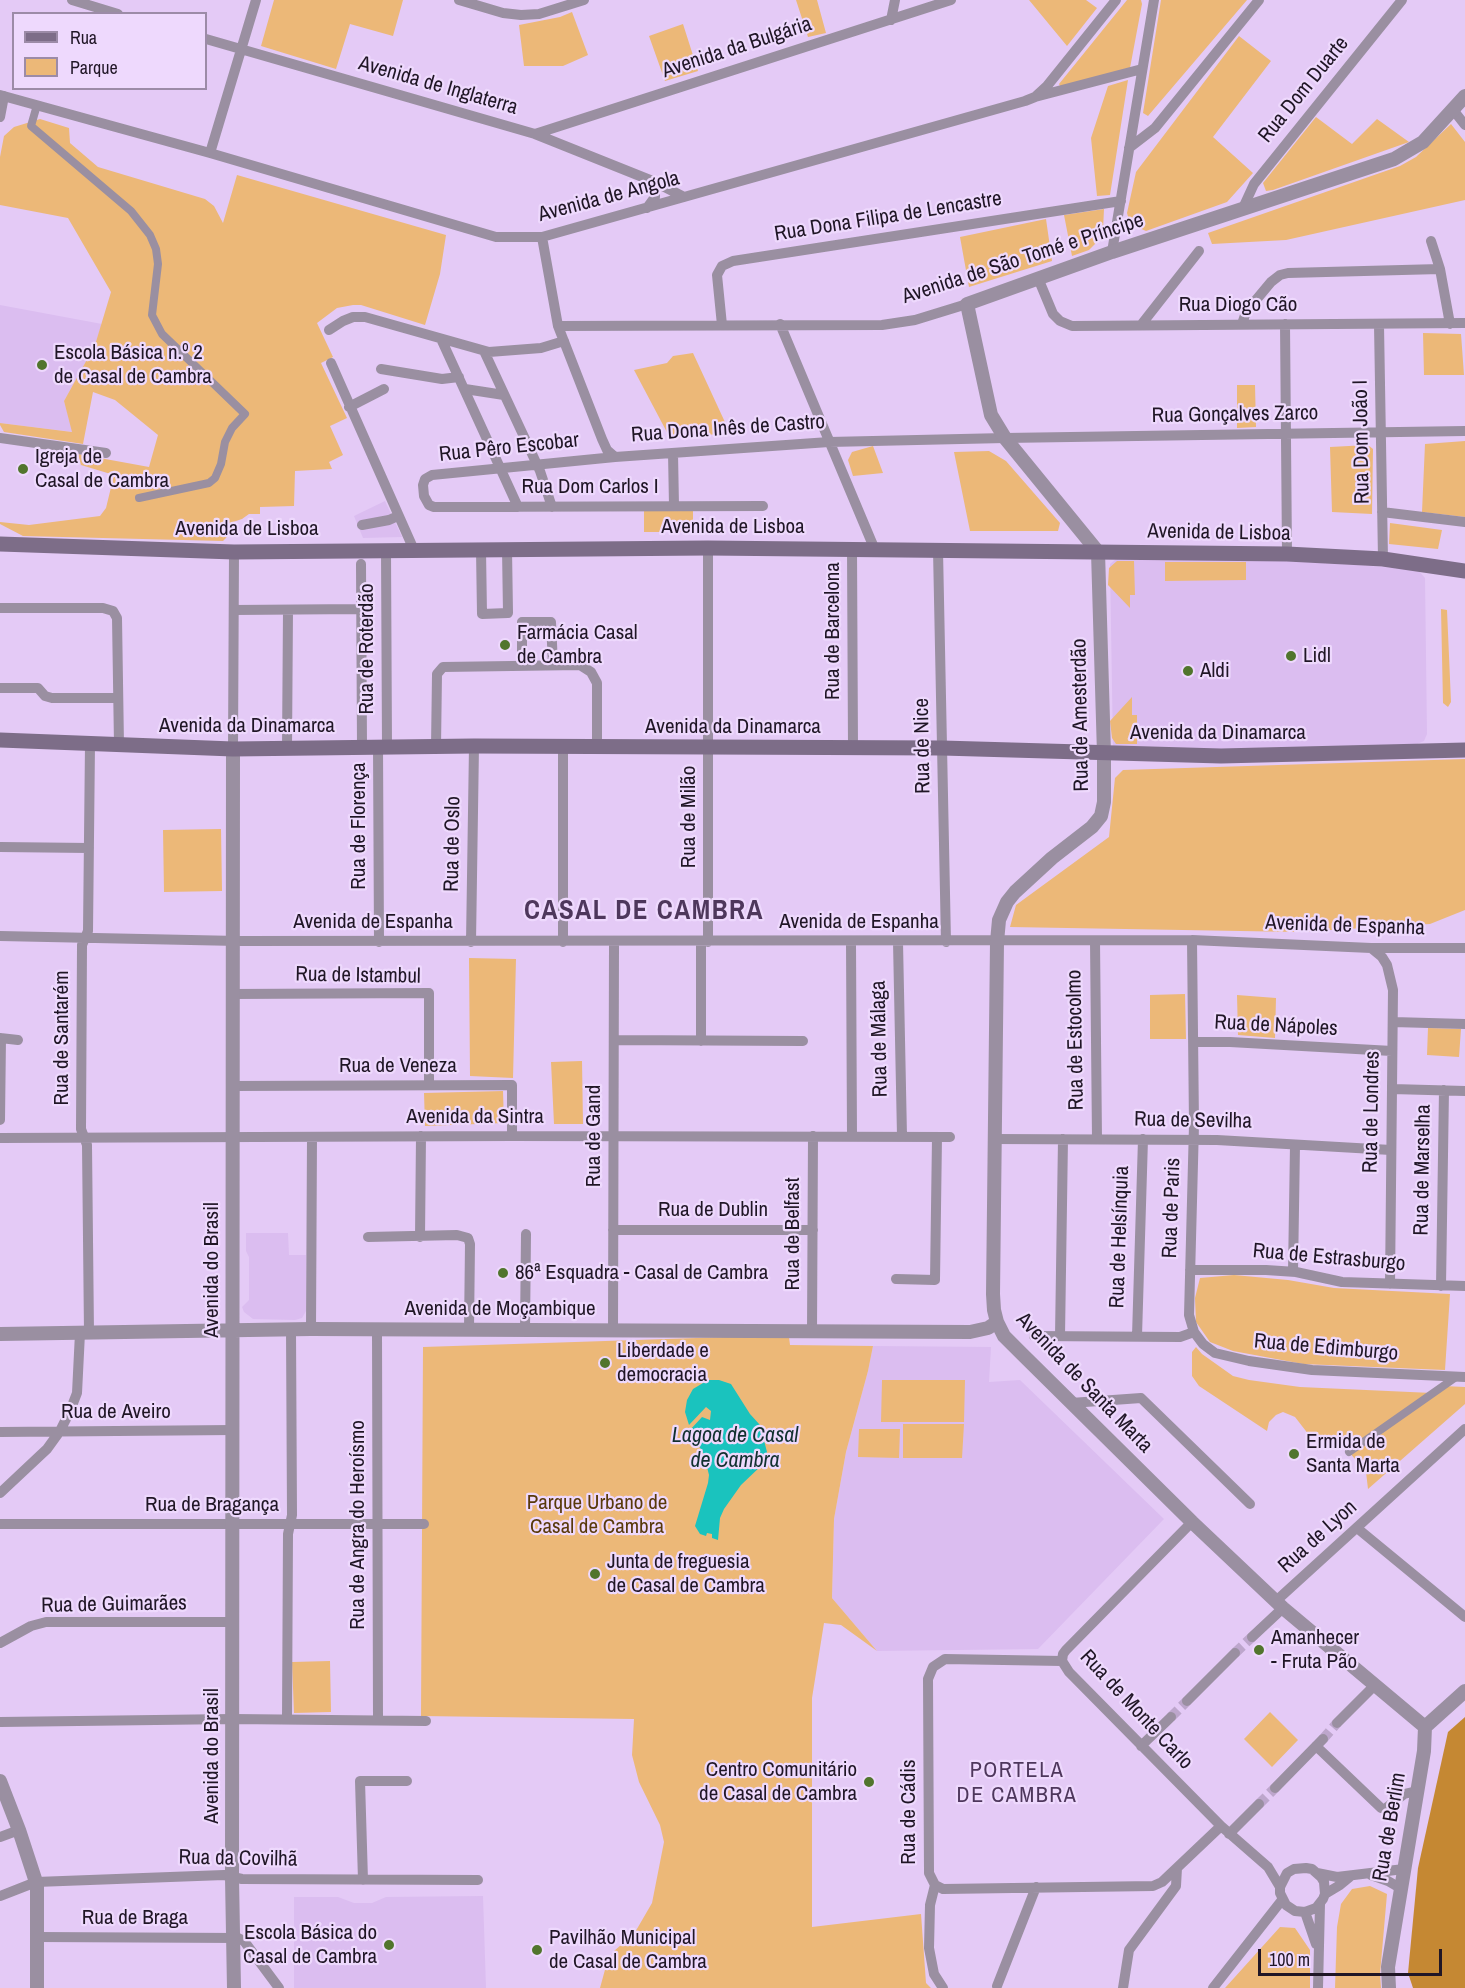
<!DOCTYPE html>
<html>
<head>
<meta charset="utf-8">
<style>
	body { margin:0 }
	#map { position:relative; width:1465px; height:1988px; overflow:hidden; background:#e4caf6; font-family:"Archivo Narrow",sans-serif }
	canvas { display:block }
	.legend { position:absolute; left:12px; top:12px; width:195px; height:78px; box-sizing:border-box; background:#eed9fd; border:2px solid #9c8ba7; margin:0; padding:8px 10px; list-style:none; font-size:18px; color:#201626 }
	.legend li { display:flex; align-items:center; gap:12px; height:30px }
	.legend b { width:30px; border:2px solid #9c8ba7 }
	.scale { position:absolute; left:1258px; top:1949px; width:184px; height:27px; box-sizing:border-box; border:3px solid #201626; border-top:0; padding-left:8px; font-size:18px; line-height:21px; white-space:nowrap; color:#201626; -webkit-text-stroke:4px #eed9fd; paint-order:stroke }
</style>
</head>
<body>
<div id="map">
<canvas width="1465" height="1988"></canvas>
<ul class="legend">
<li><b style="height:8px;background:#7d6d88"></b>Rua</li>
<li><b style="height:16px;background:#ecb878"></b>Parque</li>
</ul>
<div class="scale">100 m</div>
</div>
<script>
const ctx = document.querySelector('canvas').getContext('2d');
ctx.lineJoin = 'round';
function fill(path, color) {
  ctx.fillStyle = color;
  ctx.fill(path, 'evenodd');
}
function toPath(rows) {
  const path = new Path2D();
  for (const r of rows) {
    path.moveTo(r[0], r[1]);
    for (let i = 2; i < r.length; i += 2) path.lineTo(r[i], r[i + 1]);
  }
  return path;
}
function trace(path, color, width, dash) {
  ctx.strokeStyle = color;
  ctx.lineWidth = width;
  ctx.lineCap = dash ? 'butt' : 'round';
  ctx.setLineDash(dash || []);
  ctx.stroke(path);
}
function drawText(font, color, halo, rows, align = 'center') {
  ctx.font = font + ' "Archivo Narrow",sans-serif';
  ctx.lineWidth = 4.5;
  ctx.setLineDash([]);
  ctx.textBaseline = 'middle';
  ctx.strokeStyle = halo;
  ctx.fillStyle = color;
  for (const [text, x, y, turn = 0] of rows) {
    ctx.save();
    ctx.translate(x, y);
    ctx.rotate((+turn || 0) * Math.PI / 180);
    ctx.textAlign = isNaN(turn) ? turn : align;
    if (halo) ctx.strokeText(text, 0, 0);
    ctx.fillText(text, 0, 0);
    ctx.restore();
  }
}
fill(toPath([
	[0,305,102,324,95,345,64,401,73,432,0,423],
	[385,501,402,537,363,538,354,516],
	[1116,559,1250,559,1358,565,1418,570,1425,578,1427,734,1424,741,1412,746,1245,751,1113,749,1110,564],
	[246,1233,288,1233,289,1255,306,1255,306,1311,302,1318,295,1320,253,1319,244,1312,242,1307,249,1300,249,1257,246,1251],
	[873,1346,991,1347,989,1382,1020,1380,1164,1519,1038,1649,877,1651,832,1598,834,1519,846,1452,868,1371],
	[483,1896,486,1988,294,1988,294,1897,338,1897,354,1903,372,1903,386,1897]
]), '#dbbdf0');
fill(toPath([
	[274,0,403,0,393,36,350,24,336,69,261,46],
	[796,0,817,0,826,33,808,37],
	[1029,0,1086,0,1097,8,1067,46],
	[1127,0,1141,0,1142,4,1130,68,1061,88,1059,84],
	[1161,0,1247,0,1148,116,1143,113],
	[572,12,588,55,563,66,524,66,519,25,560,17],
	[683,24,698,71,665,81,649,36],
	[1239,36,1271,61,1213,137,1253,173,1227,202,1146,231,1130,224,1127,213,1136,172],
	[1128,80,1110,195,1097,196,1091,138,1108,86],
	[1316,117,1352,144,1377,119,1409,142,1273,190,1266,191,1263,183],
	[40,119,69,128,70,143,98,167,205,199,214,206,223,223,237,175,446,235,440,274,425,325,361,305,353,305,337,308,317,323,333,357,321,363,347,418,330,426,343,455,329,462,332,469,295,471,294,506,260,507,260,514,249,514,242,519,233,522,231,533,223,541,23,536,0,524,0,522,29,525,100,516,106,508,114,475,81,465,78,454,149,467,158,435,115,400,93,392,83,444,4,432,0,425,0,423,72,432,64,401,95,345,111,292,68,218,0,205,0,157,4,136,14,127],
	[1451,124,1465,142,1465,200,1286,240,1212,244,1208,233,1400,166,1416,157],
	[1104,209,1103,230,1097,242,1089,250,1072,256,1064,215],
	[1046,219,1052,261,969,287,960,237],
	[1423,333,1461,334,1464,375,1424,375],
	[693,353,730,433,670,438,634,370,667,363,673,356],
	[1237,385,1255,385,1256,427,1237,428],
	[1465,441,1465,517,1422,512,1425,444],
	[1368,445,1373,449,1372,514,1332,512,1330,447],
	[873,446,883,473,853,476,848,460,852,452],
	[989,451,1006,461,1060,523,1058,531,970,531,954,452],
	[644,510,693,510,693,532,644,532],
	[1390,523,1442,530,1438,549,1389,544],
	[1117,561,1134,561,1135,595,1130,595,1130,608,1108,585,1109,568],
	[1165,562,1246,562,1246,580,1165,581],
	[1441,609,1447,610,1451,702,1448,707,1443,703],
	[1132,697,1132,715,1137,715,1137,744,1116,744,1112,738,1110,721],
	[1465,759,1465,910,1430,924,1298,932,1010,927,1016,905,1109,837,1115,778,1123,770],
	[221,829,222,891,164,892,163,830],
	[469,958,516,959,513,1078,470,1076],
	[1185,994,1186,1039,1150,1039,1150,995],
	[1237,995,1276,998,1275,1038,1238,1035],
	[1428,1028,1461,1029,1459,1057,1427,1055],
	[582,1061,583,1124,554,1124,551,1062],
	[503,1091,504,1123,425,1126,424,1093],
	[1234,1275,1288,1280,1334,1288,1450,1294,1445,1370,1303,1364,1233,1351,1210,1342,1196,1322,1195,1298,1200,1278],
	[727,1337,789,1337,790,1345,873,1346,868,1371,846,1452,834,1519,832,1598,877,1651,841,1625,824,1623,812,1698,812,1927,921,1914,926,1983,931,1988,600,1988,606,1966,614,1951,621,1945,632,1944,634,1934,652,1903,664,1842,660,1825,639,1782,632,1755,634,1719,421,1716,423,1347],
	[1196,1347,1202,1354,1233,1376,1249,1380,1300,1387,1432,1393,1443,1386,1465,1387,1465,1404,1368,1489,1366,1472,1349,1452,1334,1443,1309,1435,1295,1417,1283,1412,1276,1415,1269,1422,1267,1431,1199,1386,1192,1376,1192,1352],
	[882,1380,965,1380,964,1422,881,1422],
	[903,1424,964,1424,962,1458,903,1458],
	[859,1429,900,1429,899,1458,858,1457],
	[330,1661,331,1712,294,1713,292,1662],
	[1270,1712,1298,1740,1272,1767,1244,1739],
	[1370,1886,1387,1894,1380,1974,1381,1988,1335,1988,1337,1927,1341,1904,1352,1889],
	[1280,1927,1295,1928,1310,1950,1310,1988,1225,1988]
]), '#ecb878');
fill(toPath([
	[1465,1717,1465,1988,1413,1988,1408,1973,1418,1868,1448,1732]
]), '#c58833');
fill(toPath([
	[708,1380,719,1380,731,1384,750,1414,760,1425,767,1452,762,1465,741,1485,724,1509,720,1518,718,1540,712,1538,712,1534,707,1533,706,1536,700,1534,695,1526,708,1483,709,1475,704,1455,690,1430,702,1417,710,1420,711,1411,706,1407,689,1425,685,1412,687,1400,693,1389]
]), '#1ac3be');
trace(toPath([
	[1235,1653,1252,1637],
	[1171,1717,1187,1701],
	[1323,1739,1337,1723],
	[1259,1804,1275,1788]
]), '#bda6cc', 10, [10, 5]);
trace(toPath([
	[37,105,31,126,131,211,150,235,156,249,158,264,152,315,162,334,245,414,232,428,225,442,221,464,215,478,209,483,139,498],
	[1349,1452,1456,1377]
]), '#9a8fa1', 8);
trace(toPath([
	[72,0,118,14],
	[459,0,503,13,521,15,539,14,584,0],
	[891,20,895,0],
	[206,39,535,134,655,182,684,197],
	[0,95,210,153,496,237,542,237,1025,101,1035,97,1047,86,1116,0],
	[1035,97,1142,69],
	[1454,111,1465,125],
	[0,117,4,96],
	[535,134,951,0],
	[1129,148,1155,128,1259,0],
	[210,153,256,0],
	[647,208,655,197,655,182],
	[1243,208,1254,184,1402,0],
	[542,237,558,326,602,439,607,450,615,457,829,442,1005,438,1465,431],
	[1431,241,1440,269],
	[1112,252,1154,0],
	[1038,278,1053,314,1060,321,1072,326,1465,323],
	[780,324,875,550],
	[1242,324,1246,312,1271,282,1280,275,1288,273,1440,269,1450,324],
	[1285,324,1287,554],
	[722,325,717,275,722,266,733,261,1121,201],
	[1141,325,1199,251],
	[1379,325,1383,559],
	[558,326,882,325,915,320,967,304],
	[329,330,343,321,353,317,365,317,489,352,541,348,564,341],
	[442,341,518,507],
	[484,351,540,471,552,507],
	[331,363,414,550],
	[381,369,442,379,459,377],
	[465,389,504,395],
	[349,407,384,389],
	[0,438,106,453],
	[673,453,674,506],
	[615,457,432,475,425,479,423,485,424,496,429,505,434,507,763,506],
	[1382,512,1465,522],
	[362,525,389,520,398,516],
	[852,549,853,748],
	[386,550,387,747],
	[481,550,482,614,508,613,507,549],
	[938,550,946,942],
	[361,564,362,747],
	[0,608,103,608,113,611,117,618,119,745],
	[234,610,361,609],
	[522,666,522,622,551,622,553,665],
	[0,688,38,688,45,696,52,698,118,698],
	[378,747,379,942],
	[436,747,437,674,443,667,580,665,591,672,597,683,597,748],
	[563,747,563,942],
	[287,748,288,610],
	[233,749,234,552],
	[0,847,89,848],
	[0,936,238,941,1192,940,1371,948,1465,948],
	[1192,940,1194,1125,1189,1315,1194,1332,1203,1344,1215,1353,1249,1361,1312,1370,1465,1377],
	[1095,941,1097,1139],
	[471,942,474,746],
	[701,942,701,1041],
	[708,942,708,548],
	[851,942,852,1136],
	[898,942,902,1136],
	[1371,948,1382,957,1387,965,1393,990,1390,1284],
	[233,994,429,993,429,1085],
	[1393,1022,1465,1024],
	[0,1038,18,1040],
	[614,1040,803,1041],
	[1194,1042,1230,1042,1392,1051],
	[233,1086,512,1085,512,1136],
	[1392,1089,1465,1091],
	[0,1120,1,1038],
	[0,1138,512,1136,950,1137],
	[994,1139,1217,1140,1391,1150],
	[613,1230,813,1230],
	[368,1237,457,1235,468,1238,470,1244,469,1329],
	[420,1237,421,1136],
	[1190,1270,1266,1270,1296,1272,1342,1282,1465,1286],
	[1293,1272,1295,1145],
	[896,1279,935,1280,937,1137],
	[1441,1286,1444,1090],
	[311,1329,312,1137],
	[377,1329,378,1720],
	[525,1330,526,1234],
	[613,1331,614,942],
	[812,1332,813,1136],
	[89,1333,87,1145,81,1129,82,945,88,931,90,744],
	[1034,1336,1180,1337,1194,1332],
	[1060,1336,1063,1139],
	[1137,1336,1143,1139],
	[1071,1403,1141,1398,1250,1504],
	[0,1432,233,1430],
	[0,1493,47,1449,60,1431,70,1411,77,1393,80,1333],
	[1192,1522,1066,1650,1063,1654,1062,1661,1069,1672,1221,1826,1268,1867,1280,1887],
	[0,1524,424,1524],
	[1357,1528,1465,1617],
	[1276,1601,1465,1429],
	[1252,1637,1283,1608],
	[0,1643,31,1626,46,1622,233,1622],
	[1062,1661,945,1659,933,1667,928,1679,929,1873,935,1885,943,1889,1153,1886,1162,1882,1221,1826],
	[1187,1701,1235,1653],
	[287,1719,288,1534,292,1515,291,1330],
	[0,1722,233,1719,426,1721],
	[1337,1723,1375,1685],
	[1141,1746,1171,1717],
	[1316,1746,1381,1808,1385,1809,1404,1794,1417,1791],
	[1275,1788,1323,1739],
	[1229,1834,1259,1804],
	[0,1837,19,1830],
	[1317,1873,1337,1877,1404,1869],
	[1371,1875,1388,1881,1400,1888],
	[363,1880,360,1781,407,1781],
	[935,1885,930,1905,929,1948,934,1974,943,1988],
	[1325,1894,1324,1882,1321,1877,1312,1869,1306,1868,1294,1869,1287,1873,1280,1887,1280,1893,1286,1905,1295,1911,1305,1912,1316,1908,1323,1899,1325,1894,1340,1885,1351,1876],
	[0,1896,36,1882,224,1875,242,1879,478,1880],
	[1305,1912,1316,1944],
	[38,1937,238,1938,244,1941,279,1988],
	[997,1986,1036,1887],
	[1123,1988,1129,1950,1176,1886,1177,1868],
	[1213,1988,1282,1900],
	[1318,1988,1320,1904]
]), '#9a8fa1', 10);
trace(toPath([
	[233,749,232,1878,234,1988],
	[0,1334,311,1329,970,1332,988,1328,997,1322],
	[1425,1727,1283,1608,1192,1522,1021,1353,1004,1336,997,1322,994,1310,993,1294,997,942,999,920,1007,902,1015,892,1052,858,1092,827,1101,816,1104,802,1104,754,1098,552,1005,438,991,415,967,304,1112,252,1394,159,1423,142,1465,96],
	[0,1781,19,1830,37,1885,37,1988],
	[1389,1988,1388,1967,1424,1751,1425,1727,1465,1691]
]), '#9a8fa1', 14);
trace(toPath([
	[0,544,234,552,708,548,1287,554,1383,559,1465,571],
	[0,740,233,749,474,746,942,748,1221,756,1465,750]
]), '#7d6d88', 15);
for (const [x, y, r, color] of [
	[42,365,6,"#51752d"],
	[23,469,6,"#51752d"],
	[505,645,6,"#51752d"],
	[1291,656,6,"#51752d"],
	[1188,671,6,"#51752d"],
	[503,1273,6,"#51752d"],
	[605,1363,6,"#51752d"],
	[1294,1454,6,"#51752d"],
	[595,1574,6,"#51752d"],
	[1259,1650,6,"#51752d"],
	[869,1782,6,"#51752d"],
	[389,1945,6,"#51752d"],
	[537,1950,6,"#51752d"]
]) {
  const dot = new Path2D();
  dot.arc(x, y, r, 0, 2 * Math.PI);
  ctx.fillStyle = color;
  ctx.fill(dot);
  trace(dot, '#eed9fd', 2);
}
drawText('21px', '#201626', '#eed9fd', [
	["Avenida da Bulgária",737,48,-18],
	["Avenida de Inglaterra",438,86,16],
	["Rua Dom Duarte",1304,90,-51],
	["Avenida de Angola",609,197,-15],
	["Rua Dona Filipa de Lencastre",888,217,-9],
	["Avenida de São Tomé e Príncipe",1023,259,-18],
	["Rua Diogo Cão",1238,305],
	["Rua Gonçalves Zarco",1235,415,-1],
	["Rua Dona Inês de Castro",728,429,-4],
	["Rua Dom João I",1362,442,-91],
	["Rua Pêro Escobar",509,448,-6],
	["Rua Dom Carlos I",590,487],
	["Avenida de Lisboa",733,527],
	["Avenida de Lisboa",247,529],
	["Avenida de Lisboa",1219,533,1],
	["Rua de Barcelona",833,631,-90],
	["Rua de Roterdão",367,649,-90],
	["Rua de Amesterdão",1081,715,-91],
	["Avenida da Dinamarca",247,726],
	["Avenida da Dinamarca",733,727],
	["Avenida da Dinamarca",1218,733],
	["Rua de Nice",923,746,-91],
	["Rua de Milão",689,817,-90],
	["Rua de Florença",359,826,-90],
	["Rua de Oslo",453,844,-89],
	["Avenida de Espanha",373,922],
	["Avenida de Espanha",859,922],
	["Avenida de Espanha",1345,926,2],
	["Rua de Istambul",358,976,1],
	["Rua de Nápoles",1276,1026,3],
	["Rua de Santarém",62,1038,-90],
	["Rua de Málaga",880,1039,-91],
	["Rua de Estocolmo",1076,1040,-91],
	["Rua de Veneza",398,1066],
	["Rua de Londres",1372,1112,-89],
	["Avenida da Sintra",475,1117],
	["Rua de Sevilha",1193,1121,1],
	["Rua de Gand",594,1136,-90],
	["Rua de Marselha",1423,1170,-89],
	["Rua de Paris",1172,1208,-88],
	["Rua de Dublin",713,1210],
	["Rua de Belfast",793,1234,-90],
	["Rua de Helsínquia",1120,1237,-88],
	["Rua de Estrasburgo",1329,1258,5],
	["Avenida do Brasil",212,1270,-90],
	["Avenida de Moçambique",500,1309],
	["Rua de Edimburgo",1326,1348,5],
	["Avenida de Santa Marta",1084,1383,46],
	["Rua de Aveiro",116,1412],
	["Rua de Bragança",212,1505],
	["Rua de Angra do Heroísmo",358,1525,-90],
	["Rua de Lyon",1318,1537,-42],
	["Rua de Guimarães",114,1605,-1],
	["Rua de Monte Carlo",1136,1710,47],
	["Avenida do Brasil",212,1756,-90],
	["Rua de Cádis",909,1812,-90],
	["Rua de Berlim",1390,1827,-80],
	["Rua da Covilhã",238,1859,1],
	["Rua de Braga",135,1918]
]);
drawText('21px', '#201626', '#eed9fd', [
	["Escola Básica n.º 2",54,353],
	["de Casal de Cambra",54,377],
	["Igreja de",35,457],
	["Casal de Cambra",35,481],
	["Farmácia Casal",517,633],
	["de Cambra",517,657],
	["Lidl",1303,656],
	["Aldi",1200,671],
	["86ª Esquadra - Casal de Cambra",515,1273],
	["Liberdade e",617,1351],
	["democracia",617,1375],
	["Ermida de",1306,1442],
	["Santa Marta",1306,1466],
	["Junta de freguesia",607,1562],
	["de Casal de Cambra",607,1586],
	["Amanhecer",1271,1638],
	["- Fruta Pão",1271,1662],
	["Centro Comunitário",857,1770,"right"],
	["de Casal de Cambra",857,1794,"right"],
	["Escola Básica do",377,1933,"right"],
	["Casal de Cambra",377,1957,"right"],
	["Pavilhão Municipal",549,1938],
	["de Casal de Cambra",549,1962]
], 'left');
drawText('21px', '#58390a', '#eed9fd', [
	["Parque Urbano de",597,1503],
	["Casal de Cambra",597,1527]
]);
drawText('italic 22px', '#11302f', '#eed9fd', [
	["Lagoa de Casal",735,1436],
	["de Cambra",735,1461]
]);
ctx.letterSpacing = '1.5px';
drawText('22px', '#4e375c', '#eed9fd', [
	["PORTELA",1017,1771],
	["DE CAMBRA",1017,1796]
]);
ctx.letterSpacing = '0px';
ctx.letterSpacing = '1.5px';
drawText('bold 27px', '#4e375c', '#eed9fd', [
	["CASAL DE CAMBRA",644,912]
]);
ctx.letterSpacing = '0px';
</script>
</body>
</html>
